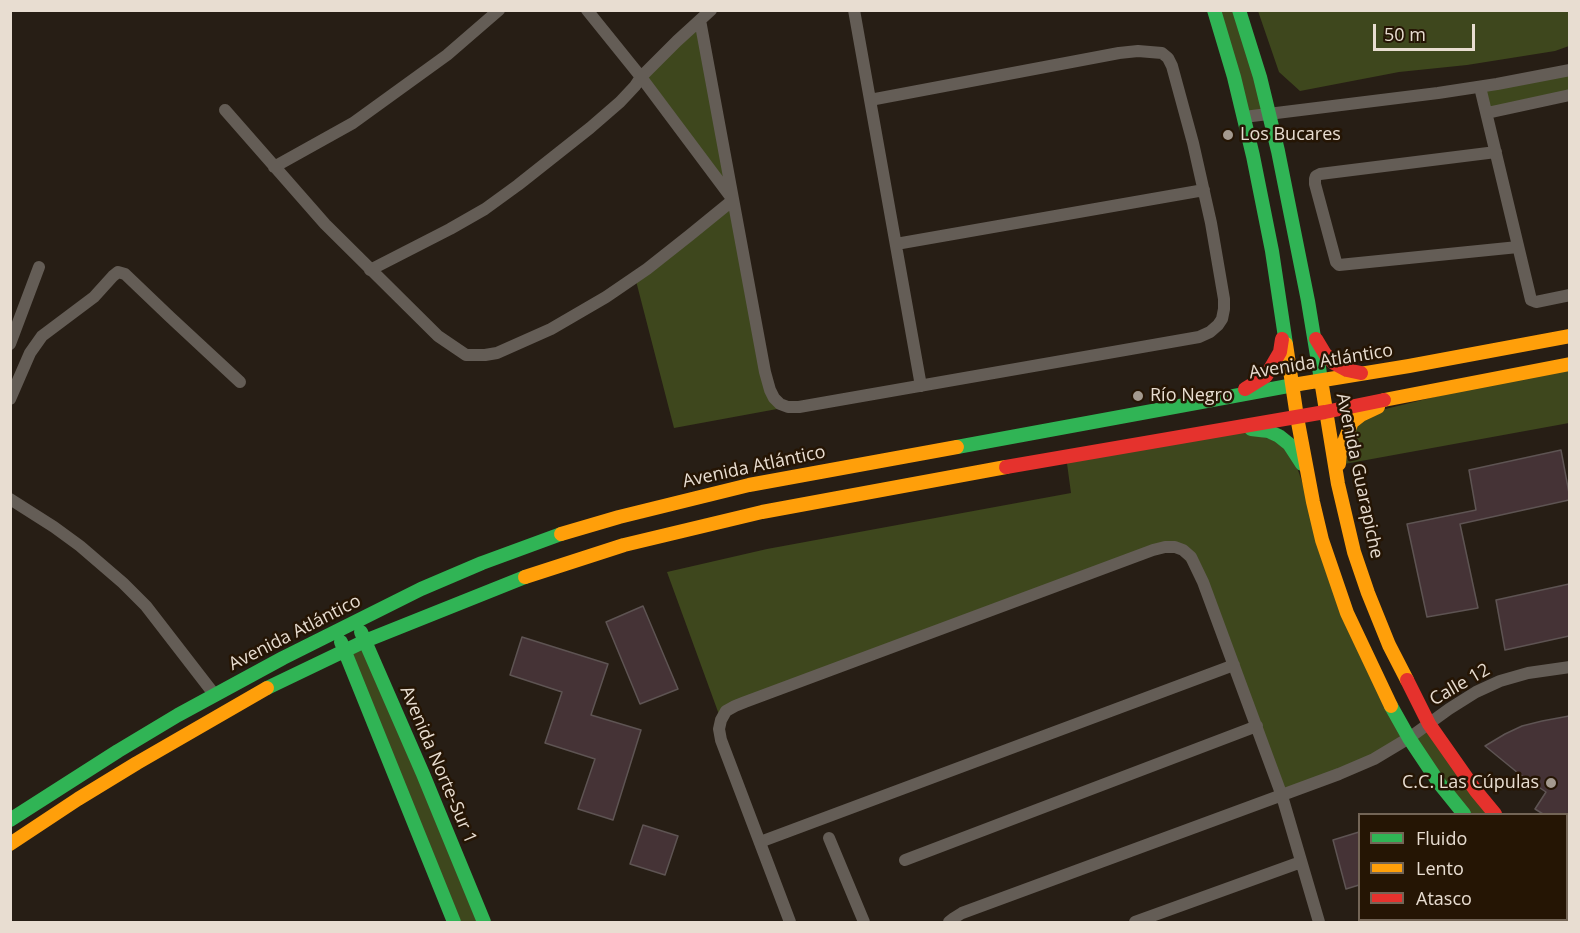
<!DOCTYPE html>
<html>
<head>
<meta charset="utf-8">
<style>
	body { margin:0 }
	#map { position:relative; width:1580px; height:933px; overflow:hidden; background:#271e15; font-family:"Open Sans",sans-serif }
	canvas { display:block }
	.frame { position:absolute; inset:0; border:12px solid #e8ddd1; pointer-events:none }
	.legend { position:absolute; left:1358px; top:813px; width:210px; height:108px; box-sizing:border-box; background:#251504; border:2px solid #736556; margin:0; padding:8px 10px; list-style:none; font-size:18px; color:#e8ddd1 }
	.legend li { display:flex; align-items:center; gap:12px; height:30px }
	.legend b { width:30px; border:2px solid #736556 }
	.scale { position:absolute; left:1373px; top:24px; width:102px; height:27px; box-sizing:border-box; border:3px solid #e8ddd1; border-top:0; padding-left:8px; font-size:18px; line-height:21px; white-space:nowrap; color:#e8ddd1; -webkit-text-stroke:4px #251504; paint-order:stroke }
</style>
</head>
<body>
<div id="map">
<canvas width="1580" height="933"></canvas>
<div class="frame"></div>
<ul class="legend">
<li><b style="height:8px;background:#30b455"></b>Fluido</li>
<li><b style="height:8px;background:#ff9f0a"></b>Lento</li>
<li><b style="height:8px;background:#e5322d"></b>Atasco</li>
</ul>
<div class="scale">50 m</div>
</div>
<script>
const ctx = document.querySelector('canvas').getContext('2d');
ctx.lineJoin = 'round';
function fill(path, color) {
  ctx.fillStyle = color;
  ctx.fill(path, 'evenodd');
}
function toPath(rows) {
  const path = new Path2D();
  for (const r of rows) {
    path.moveTo(r[0], r[1]);
    for (let i = 2; i < r.length; i += 2) path.lineTo(r[i], r[i + 1]);
  }
  return path;
}
function trace(path, color, width, dash) {
  ctx.strokeStyle = color;
  ctx.lineWidth = width;
  ctx.lineCap = dash ? 'butt' : 'round';
  ctx.setLineDash(dash || []);
  ctx.stroke(path);
}
function drawText(font, color, halo, rows, align = 'center') {
  ctx.font = font + ' "Open Sans",sans-serif';
  ctx.lineWidth = 5;
  ctx.setLineDash([]);
  ctx.textBaseline = 'middle';
  ctx.strokeStyle = halo;
  ctx.fillStyle = color;
  for (const [text, x, y, turn = 0] of rows) {
    ctx.save();
    ctx.translate(x, y);
    ctx.rotate((+turn || 0) * Math.PI / 180);
    ctx.textAlign = isNaN(turn) ? turn : align;
    if (halo) ctx.strokeText(text, 0, 0);
    ctx.fillText(text, 0, 0);
    ctx.restore();
  }
}
fill(toPath([
	[1214,11,1239,11,1269,113,1244,117],
	[1258,11,1569,11,1569,46,1555,51,1467,65,1399,72,1300,91,1279,72],
	[700,20,768,382,788,407,674,428,635,277,732,200,641,77],
	[1569,70,1569,95,1487,113,1480,87],
	[1569,364,1569,423,1339,465,1361,415],
	[1228,428,1289,444,1322,540,1409,738,1429,724,1495,814,1464,814,1409,739,1282,796,1203,582,1175,547,745,702,721,720,667,572,767,549,1071,493,1066,456],
	[365,641,484,922,454,922,344,651]
]), '#3e471d');
const building = toPath([
	[1561,450,1569,493,1569,500,1460,524,1478,608,1427,617,1407,524,1476,510,1469,470,1561,450],
	[1569,584,1569,636,1505,650,1496,600,1569,584],
	[643,606,678,689,640,704,606,622,643,606],
	[522,637,608,664,591,715,641,730,613,820,578,809,595,759,545,743,562,692,510,675,522,637],
	[1569,716,1569,814,1543,814,1535,809,1546,792,1518,773,1485,746,1505,734,1522,726,1542,721,1569,716],
	[643,825,678,836,665,875,630,864,643,825],
	[1359,832,1359,885,1346,889,1333,840,1359,832]
]);
fill(building, '#453336');
trace(building, '#5e5453', 1.5);
trace(toPath([
	[854,10,921,386],
	[700,20,765,372,770,390,774,398,780,404,788,407,799,407,1199,337,1210,332,1218,325,1222,319,1224,309,1224,299,1211,223,1193,143,1172,66,1168,58,1162,53,1138,51,1119,53,870,100],
	[1480,87,1531,300,1536,302,1570,295],
	[225,110,325,224,438,336,466,355,485,355,497,353,551,329,606,297,647,269,690,235,733,200,641,77,587,10],
	[1487,113,1570,95],
	[1244,117,1438,93,1497,84,1570,70],
	[1496,152,1320,174,1316,176,1315,179,1315,184,1336,262,1339,265,1518,247],
	[274,167,353,123,447,55,499,10],
	[896,244,1204,190],
	[370,270,450,229,485,209,518,185,590,128,620,102,635,86,641,77,677,41,711,10],
	[10,344,39,267],
	[10,399,30,353,42,336,94,297,113,276,118,272,125,274,170,317,240,382],
	[10,499,54,527,80,546,123,583,146,606,214,694],
	[829,838,864,922],
	[760,842,1234,665],
	[905,860,1257,726],
	[790,922,721,740,719,729,721,720,726,711,735,706,745,702,1153,550,1165,547,1175,547,1183,550,1191,557,1203,582,1282,796,1319,922],
	[949,922,954,918,962,913,1339,774,1374,759,1409,738,1449,709,1476,692,1500,681,1528,673,1570,667],
	[1135,922,1301,862]
]), '#645d56', 12);
trace(toPath([
	[1214,10,1234,77,1253,156,1272,251,1286,344],
	[1239,10,1260,77,1278,151,1308,301,1322,386],
	[1251,429,1268,431,1279,436,1289,444,1302,464],
	[957,447,1299,384],
	[361,632,423,774,484,922],
	[341,642,454,922],
	[267,688,365,641,525,577],
	[1391,706,1409,738,1439,783,1464,814],
	[10,820,118,751,178,715,283,658,421,589,482,563,561,534],
	[1566,886,1570,889]
]), '#30b455', 14);
trace(toPath([
	[1286,344,1297,417,1313,502,1322,540,1347,613,1391,706],
	[1299,384,1409,366,1570,336],
	[1322,386,1338,484,1354,552,1368,593,1389,645,1407,680],
	[1384,400,1570,364],
	[1339,464,1340,452,1352,422,1361,415,1378,407],
	[561,534,619,517,749,485,957,447],
	[525,577,624,545,762,512,1006,467],
	[10,844,78,799,137,763,267,688],
	[1566,917,1570,920]
]), '#ff9f0a', 14);
trace(toPath([
	[1316,339,1325,354,1334,363,1347,370,1361,373],
	[1245,389,1266,376,1280,352,1282,339],
	[1006,467,1325,412,1384,400],
	[1407,680,1429,724,1476,791,1495,814]
]), '#e5322d', 14);
for (const [x, y, r, color] of [
	[1228,135,6,"#a49a8f"],
	[1138,396,6,"#a49a8f"],
	[1551,783,6,"#a49a8f"]
]) {
  const dot = new Path2D();
  dot.arc(x, y, r, 0, 2 * Math.PI);
  ctx.fillStyle = color;
  ctx.fill(dot);
  trace(dot, '#251504', 2);
}
drawText('18px', '#e8ddd1', '#251504', [
	["Los Bucares",1240,135],
	["Río Negro",1150,396],
	["C.C. Las Cúpulas",1539,783,"right"]
], 'left');
drawText('18px', '#e8ddd1', '#251504', [
	["Avenida Atlántico",1321,362,-9],
	["Avenida Atlántico",754,467,-12],
	["Avenida Guarapiche",1359,476,78],
	["Avenida Atlántico",295,633,-27],
	["Calle 12",1460,685,-30],
	["Avenida Norte-Sur 1",438,765,67]
]);
</script>
</body>
</html>
